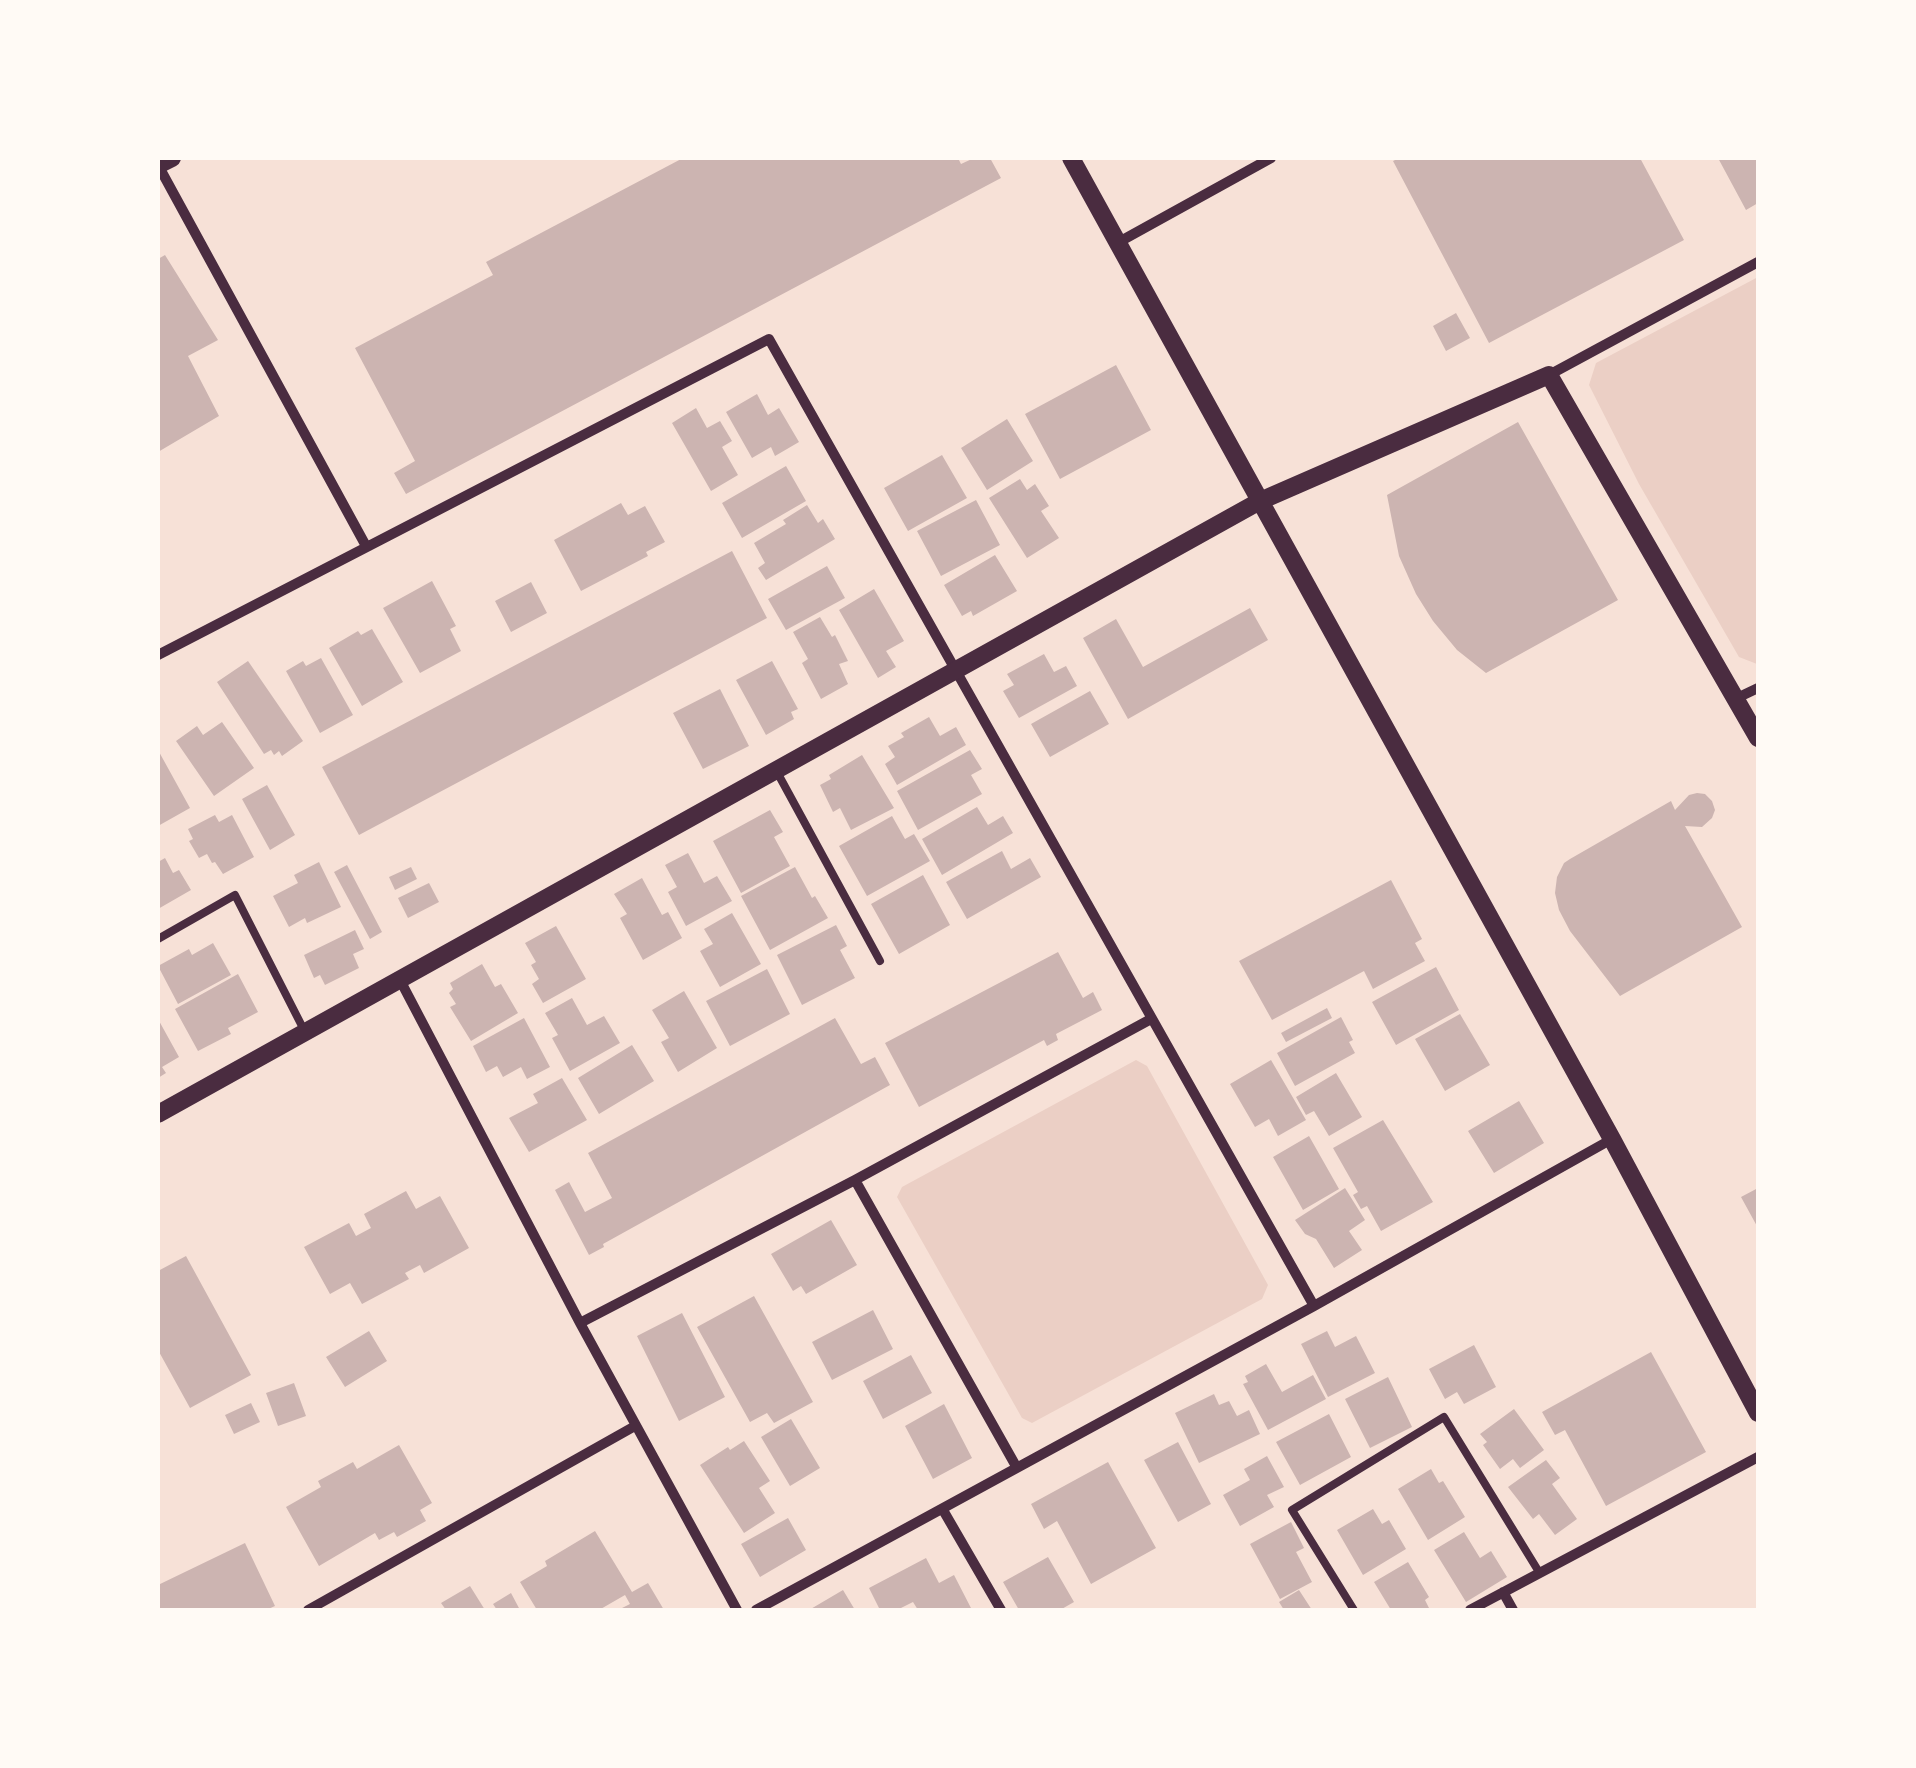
<!DOCTYPE html>
<html>
<head>
<meta charset="utf-8">
<style>
	body { margin:0 }
	#map { position:relative; width:1916px; height:1768px; overflow:hidden; background:#f7e1d7; font-family:Helvetica,sans-serif }
	canvas { display:block }
	.frame { position:absolute; inset:0; border:160px solid #fffaf5; pointer-events:none }
</style>
</head>
<body>
<div id="map">
<canvas width="1916" height="1768"></canvas>
<div class="frame"></div>
</div>
<script>
const ctx = document.querySelector('canvas').getContext('2d');
ctx.lineJoin = 'round';
function fill(path, color) {
  ctx.fillStyle = color;
  ctx.fill(path, 'evenodd');
}
function toPath(rows) {
  const path = new Path2D();
  for (const r of rows) {
    path.moveTo(r[0], r[1]);
    for (let i = 2; i < r.length; i += 2) path.lineTo(r[i], r[i + 1]);
  }
  return path;
}
function trace(path, color, width, dash) {
  ctx.strokeStyle = color;
  ctx.lineWidth = width;
  ctx.lineCap = dash ? 'butt' : 'round';
  ctx.setLineDash(dash || []);
  ctx.stroke(path);
}
fill(toPath([
	[1758,277,1758,663,1757,664,1739,657,1639,484,1589,385,1596,363],
	[1136,1060,1147,1066,1268,1285,1262,1299,1032,1423,1022,1418,897,1197,902,1187]
]), '#ebcfc5');
fill(toPath([
	[683,158,958,158,961,164,974,158,990,158,1001,178,406,494,394,473,415,461,355,348,493,275,486,262],
	[1399,158,1640,158,1684,240,1489,343,1393,161],
	[1718,158,1758,158,1758,203,1746,210],
	[165,255,218,340,188,356,219,416,158,452,158,259],
	[1456,313,1470,338,1446,351,1433,326],
	[1116,365,1151,430,1060,479,1025,414],
	[757,394,768,415,779,408,799,442,775,456,771,447,752,458,726,412],
	[696,408,707,428,720,421,732,441,722,447,738,475,711,491,672,423],
	[1007,419,1033,461,987,490,961,448],
	[1518,422,1618,600,1486,673,1457,650,1433,621,1416,594,1399,556,1387,495],
	[942,455,967,498,908,531,884,488],
	[786,466,806,501,742,538,722,503],
	[1020,479,1027,490,1035,484,1049,506,1041,511,1059,538,1027,558,989,498],
	[976,500,1000,545,941,576,917,531],
	[621,503,628,515,645,506,665,542,646,552,648,556,581,591,554,540],
	[807,505,818,523,823,519,835,539,766,580,758,568,765,563,754,543,786,524,783,520],
	[732,551,767,618,359,835,322,767],
	[995,555,1017,591,973,616,971,611,962,616,944,585],
	[827,566,845,598,786,630,768,599],
	[432,581,456,626,450,629,461,651,420,673,383,608],
	[531,582,547,613,511,632,495,601],
	[874,589,904,641,886,651,896,667,878,678,839,610],
	[1250,608,1268,640,1128,719,1083,638,1116,619,1143,667],
	[820,617,832,637,835,635,848,661,839,664,848,684,821,699,802,663,808,659,793,632],
	[372,629,403,682,362,706,329,648,358,631,361,635],
	[1044,654,1054,672,1066,666,1077,686,1019,718,1003,691,1014,685,1007,674],
	[321,658,353,715,320,733,286,671,303,661,306,666],
	[248,661,303,741,282,756,279,751,274,755,271,750,264,754,217,682],
	[772,661,798,709,791,712,794,719,766,735,736,680],
	[720,689,749,746,703,769,673,713],
	[1090,691,1109,724,1050,757,1031,724],
	[929,717,940,736,956,727,966,745,897,785,885,764,895,757,888,746,904,737,901,733],
	[222,722,254,768,214,796,176,741,197,726,203,735],
	[158,750,190,808,158,826],
	[970,750,982,769,971,775,982,794,918,830,897,791],
	[862,755,894,808,851,830,840,808,833,812,820,785,831,779,829,775],
	[267,785,295,835,270,850,242,799],
	[1697,793,1705,794,1712,801,1715,810,1712,818,1702,827,1685,826,1742,927,1620,996,1570,931,1559,910,1555,893,1557,877,1564,863,1570,859,1671,801,1675,810,1689,795],
	[977,807,988,825,1003,816,1013,833,942,875,922,839],
	[770,810,783,832,774,837,790,866,741,893,713,841],
	[215,815,219,822,232,815,254,857,223,874,215,862,212,863,207,854,199,858,189,841,193,839,188,829],
	[892,816,905,839,914,834,930,861,867,896,839,846],
	[1002,851,1011,869,1030,858,1041,877,967,919,946,882],
	[688,853,704,883,717,876,732,901,686,926,668,892,677,887,665,865],
	[165,858,173,873,179,870,191,890,158,909,158,862],
	[319,862,341,907,307,923,305,918,289,927,273,896,298,883,294,875],
	[347,865,382,932,370,939,334,872],
	[411,867,417,879,395,890,389,877],
	[795,867,812,898,815,896,828,918,770,950,741,896],
	[923,875,950,925,899,954,871,904],
	[642,878,662,915,668,912,682,938,643,960,620,918,627,914,614,894],
	[1391,880,1422,939,1415,943,1425,961,1373,989,1364,971,1272,1020,1239,961],
	[429,883,439,902,408,918,398,898],
	[732,913,761,964,720,987,700,951,713,944,704,929],
	[836,925,847,946,840,950,855,978,802,1005,777,955],
	[556,926,586,979,543,1003,532,984,539,979,531,965,536,962,525,943],
	[355,930,364,949,353,954,359,968,325,985,320,975,314,978,304,955],
	[213,943,231,975,178,1004,158,966,189,949,192,955],
	[1058,952,1083,998,1093,992,1102,1010,1056,1034,1058,1040,1047,1046,1044,1040,919,1107,885,1043],
	[482,964,495,987,501,984,518,1013,471,1041,450,1007,456,1004,449,993,453,989,450,983],
	[1436,967,1459,1010,1396,1045,1372,1002],
	[767,969,790,1014,730,1046,706,1001],
	[238,974,258,1012,228,1028,231,1034,198,1051,175,1009],
	[684,991,717,1048,678,1072,661,1042,669,1038,652,1010],
	[572,998,587,1025,604,1016,620,1043,570,1071,552,1038,558,1035,545,1013],
	[1327,1008,1332,1018,1286,1042,1281,1033],
	[1460,1014,1490,1065,1445,1091,1415,1039],
	[1341,1017,1353,1040,1349,1042,1355,1053,1295,1086,1277,1053],
	[524,1018,550,1067,527,1079,521,1067,503,1077,497,1066,486,1072,473,1046],
	[835,1018,861,1064,875,1057,890,1085,603,1244,604,1247,589,1255,555,1190,569,1182,585,1212,612,1198,588,1153],
	[158,1019,179,1057,162,1067,166,1073,158,1078],
	[632,1045,654,1081,599,1114,578,1078],
	[1271,1060,1306,1120,1278,1136,1269,1119,1255,1127,1230,1084],
	[1336,1073,1362,1117,1329,1136,1314,1111,1306,1115,1296,1097],
	[562,1078,587,1120,529,1152,509,1118,538,1103,533,1094],
	[1519,1101,1544,1143,1494,1173,1468,1131],
	[1383,1120,1433,1202,1381,1231,1367,1206,1361,1209,1353,1195,1358,1192,1333,1148],
	[1309,1136,1339,1189,1303,1210,1273,1157],
	[1345,1188,1365,1220,1349,1231,1362,1250,1334,1268,1316,1239,1305,1234,1295,1220],
	[1758,1188,1758,1228,1741,1197],
	[406,1191,416,1209,440,1196,469,1248,424,1273,420,1265,405,1273,409,1279,362,1304,350,1283,330,1294,304,1247,349,1223,356,1236,371,1228,364,1214],
	[831,1220,857,1265,806,1294,801,1286,793,1291,771,1254],
	[186,1256,251,1375,190,1408,158,1350,158,1271],
	[754,1296,813,1402,774,1423,767,1413,750,1422,697,1327],
	[873,1310,893,1349,832,1380,812,1342],
	[682,1313,725,1397,679,1421,637,1336],
	[369,1331,387,1361,345,1387,326,1357],
	[1327,1331,1335,1347,1356,1336,1375,1373,1328,1397,1301,1344],
	[1474,1345,1496,1387,1464,1404,1457,1392,1445,1399,1429,1369],
	[1651,1352,1706,1452,1606,1506,1565,1430,1555,1435,1542,1412],
	[911,1355,932,1393,883,1419,863,1381],
	[1266,1364,1282,1392,1313,1375,1326,1399,1268,1430,1243,1384,1248,1382,1245,1376],
	[1388,1377,1412,1427,1370,1448,1345,1399],
	[294,1383,306,1416,278,1426,266,1393],
	[1214,1394,1219,1405,1229,1401,1237,1416,1249,1410,1260,1434,1199,1463,1175,1413],
	[251,1403,260,1422,234,1434,225,1415],
	[944,1404,972,1458,933,1479,905,1426],
	[1514,1409,1544,1450,1520,1468,1513,1459,1500,1469,1483,1445,1487,1442,1480,1434],
	[1329,1414,1351,1457,1300,1485,1276,1442],
	[791,1419,820,1468,790,1486,761,1437],
	[744,1441,770,1481,759,1488,775,1513,744,1533,700,1465,728,1447,730,1450],
	[1178,1442,1211,1504,1178,1522,1144,1460],
	[399,1445,432,1503,420,1510,426,1521,397,1537,394,1532,379,1540,375,1533,319,1566,286,1507,321,1487,318,1481,353,1462,357,1469],
	[1267,1456,1284,1487,1267,1495,1274,1507,1240,1526,1223,1495,1250,1480,1244,1469],
	[1546,1460,1560,1478,1552,1484,1577,1519,1555,1535,1539,1514,1533,1519,1508,1487],
	[1108,1462,1156,1548,1091,1584,1057,1521,1044,1529,1031,1504],
	[1431,1469,1439,1483,1443,1481,1465,1517,1428,1540,1398,1489],
	[1373,1509,1382,1524,1389,1520,1406,1549,1363,1575,1337,1530],
	[788,1518,806,1550,760,1577,741,1544],
	[1291,1522,1304,1548,1296,1552,1312,1582,1280,1599,1250,1544],
	[595,1531,632,1592,648,1583,664,1610,618,1610,630,1604,625,1595,599,1610,537,1610,520,1582,547,1566,545,1561],
	[1464,1532,1480,1558,1491,1551,1507,1577,1466,1602,1434,1550],
	[245,1543,275,1606,266,1610,158,1610,158,1585],
	[1048,1557,1074,1602,1060,1610,1019,1610,1003,1582],
	[926,1558,939,1583,954,1575,972,1610,918,1610,913,1602,897,1610,880,1610,869,1588],
	[1408,1562,1429,1597,1425,1600,1430,1610,1391,1610,1374,1582],
	[470,1586,485,1610,446,1610,441,1603],
	[843,1590,855,1610,809,1610],
	[1299,1590,1312,1610,1284,1610,1279,1602],
	[511,1593,520,1610,497,1610,493,1604]
]), '#ccb4b1');
trace(toPath([
	[777,772,880,961],
	[158,939,235,895,304,1030],
	[1354,1610,1292,1510,1444,1417,1539,1572]
]), '#4a2c40', 8);
trace(toPath([
	[158,165,366,546],
	[1119,242,1271,158],
	[1549,375,1758,262],
	[158,655,769,339,1314,1306],
	[1737,698,1758,688],
	[400,980,580,1323,737,1610],
	[855,1180,1017,1468],
	[580,1323,855,1180,1151,1019],
	[943,1510,1001,1610],
	[1503,1592,1513,1610],
	[308,1610,635,1426],
	[756,1610,1314,1306,1612,1139],
	[1470,1610,1758,1457]
]), '#4a2c40', 10);
trace(toPath([
	[1071,158,1612,1139,1758,1413],
	[158,165,172,158],
	[158,1114,1260,501,1549,375,1758,738]
]), '#4a2c40', 18);
</script>
</body>
</html>
